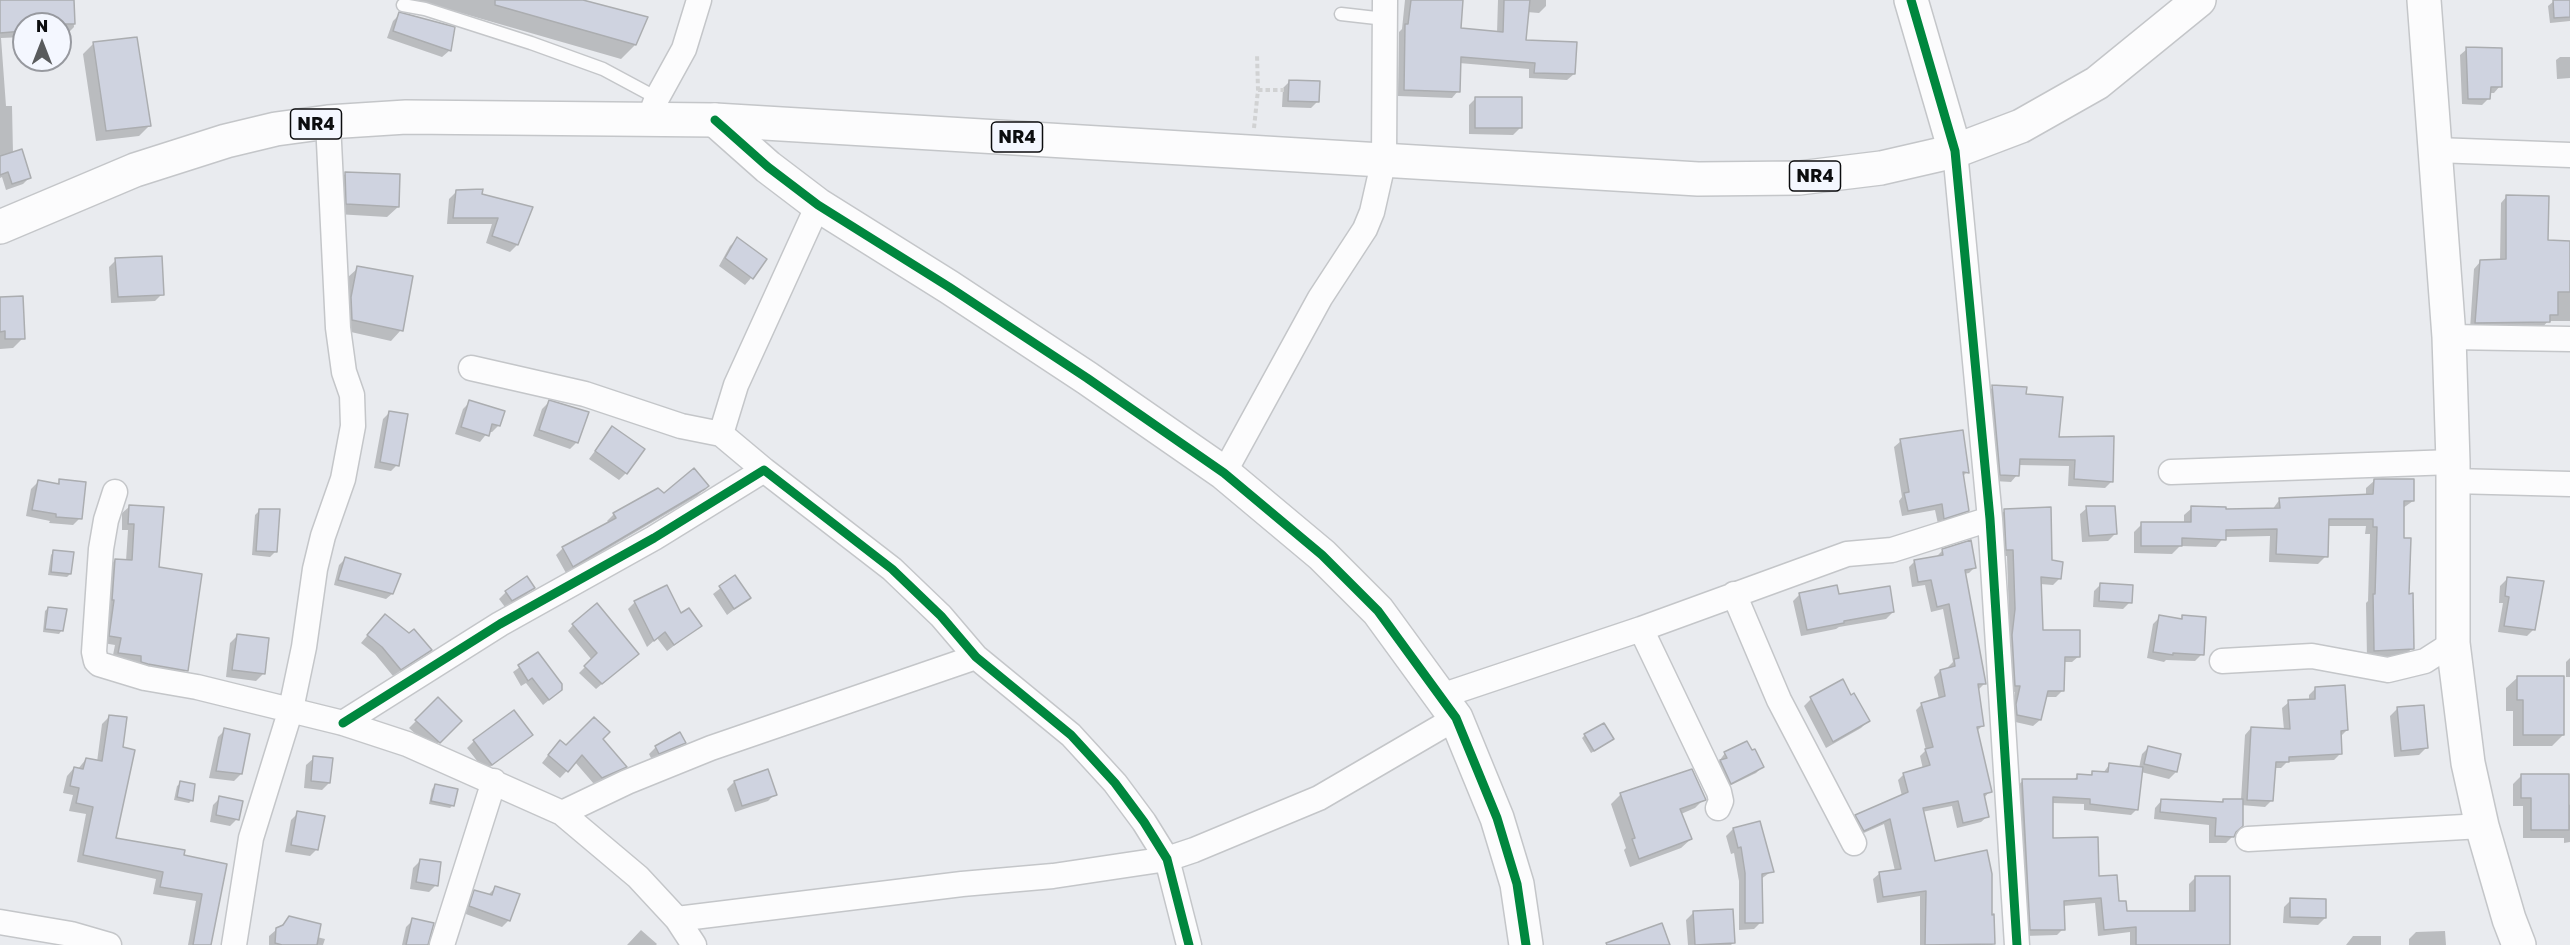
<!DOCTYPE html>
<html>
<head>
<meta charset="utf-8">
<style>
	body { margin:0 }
	#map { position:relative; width:2570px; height:945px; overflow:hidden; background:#e9ebef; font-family:"Golos Text",sans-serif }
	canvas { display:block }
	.north { position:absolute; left:12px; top:12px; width:60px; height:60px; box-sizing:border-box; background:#f4f7ff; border:2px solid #97999f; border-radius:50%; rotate:0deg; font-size:16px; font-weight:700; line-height:24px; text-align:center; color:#0c0d0f }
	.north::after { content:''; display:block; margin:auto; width:21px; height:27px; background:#595b5d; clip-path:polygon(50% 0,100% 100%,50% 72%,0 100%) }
</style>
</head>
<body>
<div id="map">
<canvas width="2570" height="945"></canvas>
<div class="north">N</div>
</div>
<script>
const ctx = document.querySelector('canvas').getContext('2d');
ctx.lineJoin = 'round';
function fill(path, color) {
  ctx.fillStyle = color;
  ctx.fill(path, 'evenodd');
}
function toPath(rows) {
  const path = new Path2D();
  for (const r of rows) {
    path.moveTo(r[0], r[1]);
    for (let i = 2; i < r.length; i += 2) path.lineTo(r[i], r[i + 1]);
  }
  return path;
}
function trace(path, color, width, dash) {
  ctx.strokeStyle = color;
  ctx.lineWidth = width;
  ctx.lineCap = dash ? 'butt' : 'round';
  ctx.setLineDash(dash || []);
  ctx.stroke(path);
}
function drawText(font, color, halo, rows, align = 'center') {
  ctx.font = font + ' "Golos Text",sans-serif';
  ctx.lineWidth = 5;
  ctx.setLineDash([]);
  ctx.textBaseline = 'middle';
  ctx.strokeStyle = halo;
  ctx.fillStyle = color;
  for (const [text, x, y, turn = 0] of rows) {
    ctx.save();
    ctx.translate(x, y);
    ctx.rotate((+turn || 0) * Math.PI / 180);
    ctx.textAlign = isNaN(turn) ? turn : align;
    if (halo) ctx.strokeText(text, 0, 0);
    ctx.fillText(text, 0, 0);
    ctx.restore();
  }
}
fill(toPath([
	[0,0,72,0,74,27,67,34,60,34,60,24,24,24,24,37,1,38,6,106,12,106,13,154,30,177,23,184,6,190,2,177,0,178],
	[416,0,577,0,635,45,621,59],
	[1405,0,1461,0,1460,30,1497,33,1498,0,1546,0,1546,6,1539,13,1527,12,1525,41,1574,74,1567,80,1529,78,1529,69,1459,63,1458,91,1452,98,1398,96,1399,32,1402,29],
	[2570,0,2570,21,2550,23,2548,6,2554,1],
	[400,14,453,28,449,51,442,57,387,38,393,21],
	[94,43,150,125,139,136,96,141,83,54],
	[2467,49,2500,86,2494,93,2489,93,2489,98,2482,105,2462,104,2460,55],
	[2560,57,2570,57,2570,78,2557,79,2556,60],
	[1290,81,1318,101,1311,108,1282,107,1283,88],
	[1476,98,1520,128,1513,135,1469,134,1469,105],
	[345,174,398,207,387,217,336,214,335,185],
	[456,192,481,195,531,208,517,245,510,252,486,243,492,224,447,224,449,199],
	[2507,196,2546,241,2570,242,2570,321,2548,321,2542,328,2470,329,2474,269,2480,262,2500,261,2501,203],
	[737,239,751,278,745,285,719,266,730,246],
	[116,260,162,294,155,301,111,303,109,267],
	[358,268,401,330,391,341,342,330,347,278],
	[0,298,23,338,13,348,0,349],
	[1993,387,2025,395,2057,438,2112,481,2105,488,2068,486,2069,466,2018,465,2017,475,2011,482,1994,481,1986,394],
	[470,402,499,425,492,432,488,432,480,442,455,434,463,409],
	[549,402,577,442,570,449,533,436,542,409],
	[389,413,397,465,391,471,374,468,383,419],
	[612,428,626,473,619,480,589,459],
	[1901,441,1967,472,1962,477,1967,510,1960,517,1938,524,1935,510,1902,516,1899,501,1902,497,1894,447],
	[60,481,80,518,73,525,49,523,50,521,26,516,31,489,38,482,55,485],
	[2374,481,2413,501,2403,508,2402,539,2412,648,2405,656,2367,658,2366,603,2368,601,2370,534,2365,534,2366,526,2327,526,2326,556,2318,564,2269,562,2270,536,2224,537,2216,547,2180,546,2172,554,2134,553,2134,532,2142,524,2184,524,2184,515,2192,508,2225,510,2272,510,2280,499,2366,496,2366,488],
	[707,486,697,496,566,573,556,555,563,548,609,523,607,521,614,514,664,495],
	[129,507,158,568,186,670,179,677,112,660,115,645,103,643,108,567,115,560,126,561,128,530,122,530,122,513],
	[2087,508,2115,534,2108,541,2082,542,2080,514],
	[260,510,275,552,270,557,252,555,255,515],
	[2005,510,2051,562,2060,578,2053,585,2040,584,2042,631,2079,656,2072,662,2063,662,2062,691,2056,697,2045,697,2040,720,2033,726,2011,721,2010,712,2015,692,2009,692,2006,643,2009,616,2007,556,2000,556,1999,517],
	[54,551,70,574,67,577,48,575,51,555],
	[1942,551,1975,567,1969,573,1964,574,1984,684,1978,690,1982,726,1976,732,1990,791,1984,798,1988,816,1981,822,1957,828,1952,806,1922,812,1934,863,1990,916,1994,943,1992,945,1920,945,1920,896,1877,903,1873,879,1880,873,1895,871,1884,824,1857,836,1850,822,1856,816,1902,796,1898,780,1904,774,1923,769,1920,756,1926,750,1916,710,1922,704,1939,699,1934,677,1940,671,1949,669,1948,667,1953,662,1943,609,1931,612,1925,585,1912,587,1909,567,1915,561,1935,558],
	[345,559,392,594,386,599,334,585,339,565],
	[735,577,749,598,727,615,713,594],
	[2507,579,2534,629,2527,636,2498,632,2503,603,2499,603,2500,586],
	[2101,584,2130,602,2123,609,2093,607,2094,591],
	[533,588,526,595,505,607,499,599,506,592],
	[1800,594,1893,612,1886,619,1839,627,1836,629,1801,636,1793,601],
	[635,602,681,615,700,626,667,651,657,638,647,647,628,609],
	[48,608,62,630,59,634,43,632,45,611],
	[2160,617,2180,620,2183,617,2202,654,2195,661,2166,660,2164,662,2147,658,2153,624],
	[378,623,430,650,393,676,375,654,361,643],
	[573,625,631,659,596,689,579,673,592,660,568,631],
	[237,636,263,674,256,681,226,677,230,643],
	[538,654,561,690,543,705,526,683,521,686,513,672],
	[2570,658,2570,677,2566,677,2566,662],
	[2517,678,2563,735,2552,746,2513,746,2513,711,2506,711,2506,688],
	[2315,689,2347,730,2341,736,2340,754,2334,760,2287,762,2281,768,2274,768,2271,801,2265,807,2241,805,2233,836,2226,843,2209,843,2209,825,2154,819,2155,808,2162,800,2221,803,2223,800,2241,800,2245,735,2251,728,2284,730,2282,708,2289,702,2309,701,2309,695],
	[1851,697,1868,721,1861,728,1826,748,1804,706,1811,699],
	[438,699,460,721,432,749,409,728],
	[2397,709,2426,748,2419,755,2394,757,2390,716],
	[110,716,121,748,114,839,226,865,210,945,188,945,196,901,153,894,156,879,77,862,86,814,69,811,73,795,63,793,67,776,74,768,78,769,86,759,97,762,102,724],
	[225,730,241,774,234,781,209,778,218,737],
	[531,735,485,771,467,748,474,741],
	[1585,735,1609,742,1591,753,1582,738],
	[601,739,625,767,618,773,594,784,575,762,560,778,542,763,553,749],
	[684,742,677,749,652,760,649,754,656,747],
	[2149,747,2180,755,2176,772,2169,779,2141,772,2137,809,2131,815,2084,810,2084,804,2052,803,2052,840,2098,878,2125,912,2189,913,2189,884,2196,877,2229,945,2130,945,2130,932,2098,936,2095,903,2063,906,2063,929,2057,935,2025,936,2017,787,2023,780,2073,780,2078,776,2089,776,2093,772,2103,773,2110,764,2139,768,2142,754],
	[1725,753,1762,767,1756,773,1725,788,1715,767],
	[314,758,329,783,322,790,304,788,306,765],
	[767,771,775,794,768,801,735,812,727,789,734,782],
	[1691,771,1704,799,1695,808,1681,814,1691,839,1681,848,1630,867,1624,850,1626,848,1611,804,1620,795],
	[2522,775,2570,805,2570,842,2564,843,2564,838,2523,838,2523,806,2513,806,2513,784],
	[181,783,192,800,189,803,174,800,177,786],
	[435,786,453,805,450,808,429,804,432,789],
	[220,798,237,819,230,826,210,822,213,805],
	[298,813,317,849,310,856,285,852,291,820],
	[1759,822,1772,871,1761,879,1761,922,1754,929,1739,930,1739,881,1734,853,1731,854,1726,836,1733,829],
	[420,861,436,885,429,892,410,889,413,868],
	[496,887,509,920,502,927,463,913,468,899,475,892,489,894],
	[2291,900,2325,918,2318,925,2283,923,2284,907],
	[1693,913,1733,943,1731,945,1688,945,1686,920],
	[290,918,317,937,325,939,323,945,269,945,269,936],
	[413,920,427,945,402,945,406,927],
	[641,930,657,944,656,945,627,945],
	[2445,931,2446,945,2409,945,2409,939,2416,932],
	[2353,936,2381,936,2381,945,2346,945]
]), '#0003');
const building = toPath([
	[0,0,74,0,75,24,24,24,24,31,0,33,0,0],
	[495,0,583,0,648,17,636,45,495,5,495,0],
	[1411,0,1463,0,1461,28,1503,32,1504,0,1530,0,1526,40,1577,42,1575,74,1534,73,1535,63,1461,57,1460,92,1404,90,1405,24,1408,24,1411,0],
	[2553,0,2570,0,2570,17,2554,18,2553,0],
	[399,12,455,27,451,51,393,31,399,12],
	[137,37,151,126,106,131,93,42,137,37],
	[2466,47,2502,48,2502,87,2491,87,2490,99,2468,99,2466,47],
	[1289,80,1320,81,1319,102,1288,101,1289,80],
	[1475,97,1522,97,1522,128,1475,128,1475,97],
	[22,149,31,178,12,184,8,172,0,175,0,156,22,149],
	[345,172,400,174,399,207,346,204,345,172],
	[483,189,482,194,533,207,518,245,492,236,498,218,453,218,456,190,483,189],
	[2506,195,2549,196,2548,240,2570,241,2570,292,2558,292,2558,315,2550,315,2550,322,2475,323,2480,260,2506,259,2506,195],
	[737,237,767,259,753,279,725,258,737,237],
	[162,256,164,295,118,297,115,258,162,256],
	[357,266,413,276,403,331,352,320,351,297,357,266],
	[23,296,25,339,5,339,5,331,0,332,0,297,23,296],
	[1992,385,2027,387,2026,394,2063,397,2059,437,2114,436,2113,482,2074,479,2075,460,2020,459,2019,476,2000,475,1992,385],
	[469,400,505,411,500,426,492,424,489,436,461,427,469,400],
	[549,400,589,412,578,443,539,430,549,400],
	[389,411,408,414,399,466,380,462,389,411],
	[612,426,645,449,627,474,595,451,612,426],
	[1963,430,1969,473,1963,472,1969,511,1944,519,1942,504,1908,511,1904,493,1909,492,1900,439,1963,430],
	[694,468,709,486,705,489,573,567,562,547,616,518,613,513,658,488,664,493,694,468],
	[59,479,86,482,82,519,56,517,56,514,32,510,38,480,59,484,59,479],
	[2374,479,2414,479,2414,501,2404,501,2404,538,2411,538,2409,594,2413,593,2414,649,2374,651,2373,594,2375,594,2377,527,2373,527,2373,519,2329,519,2328,557,2276,554,2277,529,2226,530,2226,540,2182,538,2182,546,2141,546,2141,522,2191,522,2191,506,2226,507,2226,509,2280,508,2279,498,2373,494,2374,479],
	[129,505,164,507,159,567,202,574,188,671,148,664,141,662,141,656,118,653,121,638,109,636,114,600,112,600,115,559,132,560,134,524,128,524,129,505],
	[2086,506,2115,506,2117,534,2089,536,2086,506],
	[2051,507,2052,560,2063,562,2061,579,2041,577,2043,630,2080,630,2080,657,2065,657,2064,691,2048,691,2041,720,2017,715,2016,704,2020,686,2015,686,2012,635,2015,609,2013,550,2006,550,2004,509,2051,507],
	[259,509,280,509,277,552,256,551,259,509],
	[1971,540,1976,568,1965,570,1986,684,1978,684,1984,726,1977,727,1992,792,1984,794,1989,817,1963,823,1958,801,1923,808,1935,861,1987,850,1992,874,1992,915,1994,914,1995,944,1925,945,1926,891,1883,897,1879,872,1901,869,1890,819,1864,831,1855,815,1908,792,1903,773,1930,765,1925,749,1933,747,1921,703,1945,696,1940,670,1955,666,1954,659,1959,658,1949,604,1937,607,1931,580,1918,582,1914,560,1943,555,1942,549,1971,540],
	[53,550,74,552,71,574,51,572,53,550],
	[345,557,401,574,393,594,338,580,345,557],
	[735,575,751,598,734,609,719,586,735,575],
	[527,576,535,588,512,601,505,591,527,576],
	[2507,577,2544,581,2535,630,2504,626,2509,597,2505,596,2507,577],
	[2100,583,2133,585,2132,603,2099,601,2100,583],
	[667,585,681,613,689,608,702,626,674,645,665,632,654,641,634,601,667,585],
	[1837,585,1839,594,1890,586,1894,612,1844,621,1844,623,1807,630,1799,593,1837,585],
	[597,603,639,654,602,684,584,666,597,653,572,624,597,603],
	[48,607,67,609,63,631,45,629,48,607],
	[385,614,409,633,414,629,432,650,401,670,382,647,367,635,385,614],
	[2159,615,2182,619,2182,615,2206,617,2204,655,2173,653,2173,655,2153,652,2159,615],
	[237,634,269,638,265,674,232,670,237,634],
	[538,652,562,684,562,690,549,700,532,678,528,681,518,665,538,652],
	[2517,676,2564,676,2564,735,2523,735,2523,700,2517,700,2517,676],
	[1843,679,1851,695,1854,693,1870,721,1833,742,1810,697,1843,679],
	[2345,685,2348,730,2341,731,2342,754,2289,757,2289,762,2276,762,2273,801,2247,800,2251,727,2290,729,2288,700,2315,699,2315,687,2345,685],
	[438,697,462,721,440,743,415,720,438,697],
	[2424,705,2428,748,2401,751,2397,707,2424,705],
	[514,710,533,735,492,765,473,740,514,710],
	[109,715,127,717,123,747,135,750,116,838,185,850,184,855,227,864,211,945,193,945,202,894,160,887,163,872,83,855,93,807,76,803,79,788,70,786,74,767,83,769,86,758,102,761,109,715],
	[594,717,610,732,603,739,627,767,602,778,582,755,568,772,548,755,560,740,566,745,594,717],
	[1604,723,1614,739,1594,751,1584,734,1604,723],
	[224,728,250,734,242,774,216,771,224,728],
	[680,732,686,743,659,754,655,746,680,732],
	[1747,741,1752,750,1755,749,1764,767,1731,784,1720,760,1727,758,1724,752,1747,741],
	[2148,746,2181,754,2177,772,2144,764,2148,746],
	[313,756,333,758,330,783,311,781,313,756],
	[2109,763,2143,767,2138,810,2090,804,2090,799,2053,797,2053,838,2098,837,2099,876,2117,875,2119,901,2126,901,2127,911,2195,911,2195,876,2230,876,2230,945,2136,945,2136,927,2104,930,2101,898,2064,901,2065,930,2030,930,2022,779,2077,779,2077,774,2092,775,2092,771,2108,772,2109,763],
	[768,769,777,795,742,806,734,781,768,769],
	[1692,769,1706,800,1680,809,1692,839,1639,859,1632,839,1635,838,1620,793,1692,769],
	[2521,774,2569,774,2569,830,2531,830,2531,798,2521,798,2521,774],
	[180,781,195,784,193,801,177,797,180,781],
	[435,784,458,789,454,806,431,801,435,784],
	[219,796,243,801,239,820,216,815,219,796],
	[2161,799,2223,802,2223,799,2243,799,2243,826,2236,832,2234,837,2215,836,2216,818,2160,812,2161,799],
	[297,811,325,816,318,850,291,845,297,811],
	[1760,821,1774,872,1762,874,1763,923,1745,923,1745,873,1741,847,1738,848,1733,828,1760,821],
	[420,859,441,862,438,886,416,882,420,859],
	[495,886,520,894,510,921,469,906,474,890,492,895,495,886],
	[2290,898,2326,899,2326,918,2290,917,2290,898],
	[1733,909,1735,943,1695,945,1693,911,1733,909],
	[289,916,321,924,317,945,282,945,275,943,276,928,283,925,289,916],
	[412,918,434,923,428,945,406,945,412,918],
	[1662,923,1670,945,1607,945,1606,943,1662,923]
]);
fill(building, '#cfd3e0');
trace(building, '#abadb0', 1.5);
const lane = toPath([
	[403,5,425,9,531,43,603,69,657,98],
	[1341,14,1385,19]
]);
const street = toPath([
	[649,119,657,98,684,49,699,0],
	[2436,150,2570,155],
	[1955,151,1990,519,2017,945],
	[2449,337,2570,339],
	[471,368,585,394,681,426,721,434],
	[764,470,721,434,736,385,818,205],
	[2171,472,2453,462],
	[1224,473,1320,298,1365,229,1372,212,1384,159,1385,0],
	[2453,481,2570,484],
	[115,492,106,520,101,549,94,652,96,661,99,664,145,678,197,687,343,723,407,744,562,813,638,877,677,919,694,945],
	[1734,594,1779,700,1854,843],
	[1641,629,1719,792,1721,801,1718,808],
	[2222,661,2312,656,2388,670,2425,661,2453,643],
	[1441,696,1641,629,1847,554,1892,550,1990,519],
	[343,723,500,624,654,538,764,470,892,569,941,616,976,657,1071,735,1115,783,1144,822,1167,859,1189,945],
	[562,813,627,782,711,748,976,657],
	[2248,839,2482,826],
	[677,919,962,884,1053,876,1167,859,1194,850,1319,798,1456,718],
	[0,922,71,934,109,945],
	[234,945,251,838,291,709,304,647,315,569,323,536,343,479,353,426,352,395,344,372,338,328,328,122],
	[442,945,494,781]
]);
const secondary = toPath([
	[1911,0,1955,151],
	[2424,0,2449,337,2453,462,2453,643,2468,763,2482,826,2509,919,2519,945],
	[715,120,768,167,818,205,949,287,1087,378,1224,473,1322,555,1378,611,1456,718,1497,818,1517,884,1526,945]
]);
const highway = toPath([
	[0,227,135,170,226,141,276,129,328,122,406,117,715,120,1698,179,1799,178,1881,168,1955,151,2021,126,2097,83,2199,0]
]);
trace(lane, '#c4c6c9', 15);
trace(street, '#c4c6c9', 27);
trace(secondary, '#c4c6c9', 36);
trace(highway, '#c4c6c9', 36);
trace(toPath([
	[1258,90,1284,90],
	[1254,128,1258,90,1257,54]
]), '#d1d2d3', 4, [4.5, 3]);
trace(lane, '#fcfcfd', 12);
trace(street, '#fcfcfd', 24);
trace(secondary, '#fcfcfd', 33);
trace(highway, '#fcfcfd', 33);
trace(toPath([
	[1911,0,1955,151,1990,519,2017,945],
	[715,120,768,167,818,205,949,287,1087,378,1224,473,1322,555,1378,611,1456,718,1497,818,1517,884,1526,945],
	[343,723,500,624,654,538,764,470,892,569,941,616,976,657,1071,735,1115,783,1144,822,1167,859,1189,945]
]), '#00873e', 9);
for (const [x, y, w] of [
	[316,124,51],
	[1017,137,51],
	[1815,176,51]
]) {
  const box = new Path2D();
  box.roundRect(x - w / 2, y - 15, w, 30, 4.5);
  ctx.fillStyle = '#f4f7ff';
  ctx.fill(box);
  trace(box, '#0c0d0f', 1.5);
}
drawText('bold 18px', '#0c0d0f', null, [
	["NR4",316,124],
	["NR4",1017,137],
	["NR4",1815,176]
]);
</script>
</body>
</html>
